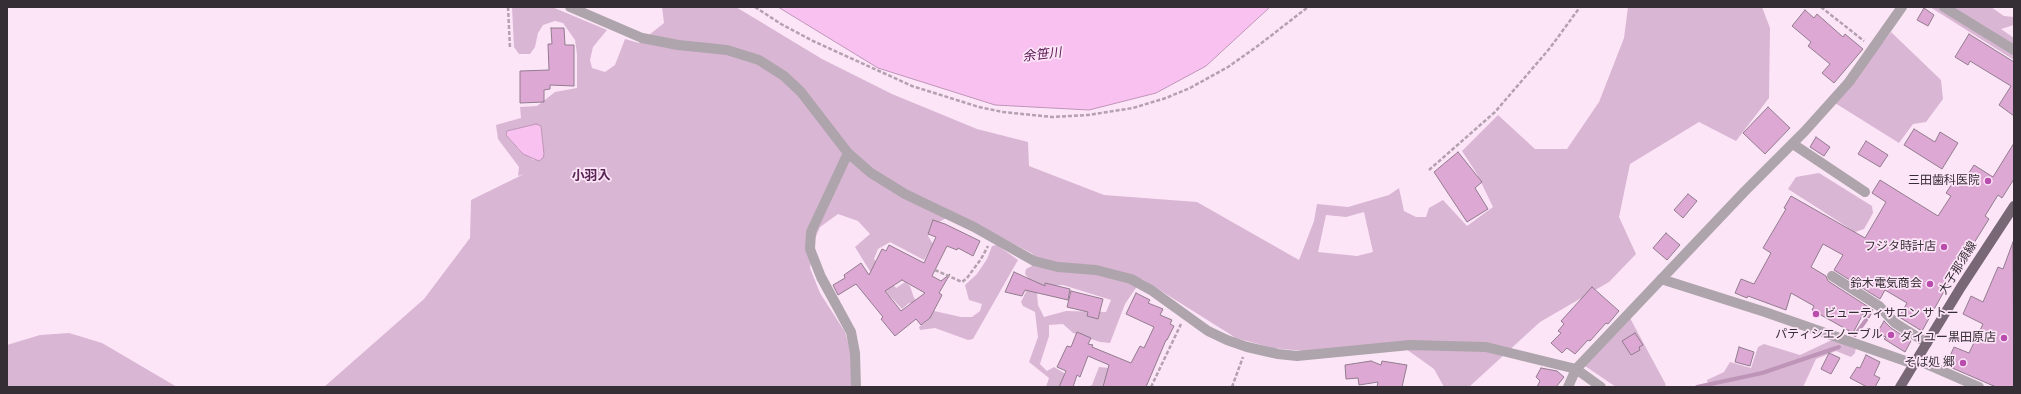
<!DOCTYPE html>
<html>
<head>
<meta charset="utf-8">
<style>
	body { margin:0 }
	#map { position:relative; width:2021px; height:394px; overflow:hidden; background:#fde5f8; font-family:"IBM Plex Sans",sans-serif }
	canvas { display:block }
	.frame { position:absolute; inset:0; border:8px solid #362e35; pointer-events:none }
</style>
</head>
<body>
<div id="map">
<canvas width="2021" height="394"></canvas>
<div class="frame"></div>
</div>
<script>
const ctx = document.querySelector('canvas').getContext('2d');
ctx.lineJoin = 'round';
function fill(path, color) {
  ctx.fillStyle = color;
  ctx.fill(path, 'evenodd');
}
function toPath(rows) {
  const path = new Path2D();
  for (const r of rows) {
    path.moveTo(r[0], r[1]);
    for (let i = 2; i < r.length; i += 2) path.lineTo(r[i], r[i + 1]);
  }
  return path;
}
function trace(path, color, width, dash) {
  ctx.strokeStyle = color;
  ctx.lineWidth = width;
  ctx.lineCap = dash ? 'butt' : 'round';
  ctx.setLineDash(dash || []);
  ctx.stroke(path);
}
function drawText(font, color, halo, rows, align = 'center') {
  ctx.font = font + ' "IBM Plex Sans","Noto Sans JP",sans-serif';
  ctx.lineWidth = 3.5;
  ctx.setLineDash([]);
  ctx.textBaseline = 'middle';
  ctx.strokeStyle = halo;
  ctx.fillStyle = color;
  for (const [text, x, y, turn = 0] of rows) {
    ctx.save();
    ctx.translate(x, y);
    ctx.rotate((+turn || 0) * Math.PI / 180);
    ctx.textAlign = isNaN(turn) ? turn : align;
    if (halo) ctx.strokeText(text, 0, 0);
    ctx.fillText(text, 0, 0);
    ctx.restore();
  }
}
fill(toPath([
	[512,7,552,7,607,30,593,47,590,60,592,68,605,72,615,65,625,39,639,43,664,23,662,7,736,7,822,59,892,94,977,129,1028,142,1029,166,1104,195,1197,202,1299,260,1314,221,1317,204,1348,207,1389,195,1399,188,1404,211,1416,217,1426,217,1429,208,1443,200,1467,226,1493,207,1477,174,1462,151,1498,115,1535,149,1567,149,1599,102,1624,38,1628,7,1762,7,1770,28,1769,98,1736,141,1699,122,1630,164,1619,217,1636,254,1609,282,1540,322,1469,387,1444,387,1434,369,1406,349,1303,351,1273,348,1236,338,1142,279,1125,304,1110,343,1100,342,1073,333,1063,324,1049,325,1049,336,1040,364,1047,371,1054,367,1064,373,1065,387,1046,387,1049,378,1029,362,1038,337,1035,312,1023,306,1021,302,1031,281,1025,274,1026,269,1032,266,1033,254,955,213,932,226,928,236,933,244,924,260,890,242,878,249,874,259,896,288,905,282,910,286,914,298,925,309,961,317,972,317,980,311,982,304,969,300,965,285,977,274,987,259,992,246,997,245,1018,260,973,339,968,340,935,328,920,330,919,327,927,321,913,304,909,303,902,309,876,281,855,247,870,234,858,221,838,214,820,227,815,239,810,268,820,293,845,332,852,356,852,387,324,387,424,299,470,238,471,200,524,174,518,176,519,167,498,139,496,125,521,118,520,107,537,106,555,92,577,88,577,54,575,40,563,23,555,21,543,25,538,33,535,47,530,54,519,54,514,47],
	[541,126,543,148,534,160,519,150,506,135,507,131],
	[1364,212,1373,252,1357,256,1318,252,1326,215,1346,217],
	[1063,285,1111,300,1106,312,1066,311,1044,317,1038,305,1037,293,1044,286],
	[1930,7,1991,7,2004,16,2014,17,2014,25,2001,29,2014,38,2014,60],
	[1891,32,1941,80,1943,99,1926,122,1913,124,1899,143,1835,103],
	[1819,173,1872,206,1873,213,1864,229,1855,232,1788,189,1796,177],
	[1630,318,1665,383,1666,387,1616,387,1585,366],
	[69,333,102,343,177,387,7,387,7,345,40,335],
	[1834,339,1856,347,1855,353,1851,357,1836,351,1816,359,1803,387,1709,387,1707,380,1724,372,1730,362,1751,368,1758,347,1764,344,1800,355],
	[1099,367,1109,368,1106,387,1088,387,1092,385]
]), '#d9b6d3');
const water = toPath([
	[778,7,1270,7,1206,66,1156,93,1089,110,995,105,878,68,778,7],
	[536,124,541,126,544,154,543,158,539,161,523,154,506,135,507,131,536,124]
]);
fill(water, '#f9c1f0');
trace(water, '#be95b8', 1);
trace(toPath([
	[1855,335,1866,320],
	[1697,387,1762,373,1839,347]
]), '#be95b8', 4);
const building = toPath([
	[1924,8,1934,15,1928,26,1917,20,1924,8],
	[1805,10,1814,18,1817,14,1843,37,1845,34,1863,49,1834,83,1822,73,1830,64,1808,46,1811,42,1792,26,1805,10],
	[551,28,564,28,565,45,574,45,574,86,550,85,550,89,544,90,544,102,520,103,520,71,549,70,548,44,552,44,551,28],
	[1969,34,2014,62,2014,116,1999,105,2011,86,1970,61,1968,65,1955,57,1969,34],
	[1768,107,1790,128,1765,154,1743,133,1768,107],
	[1914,129,1935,142,1940,132,1958,143,1942,169,1904,145,1914,129],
	[1816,137,1830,147,1824,156,1810,147,1816,137],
	[1866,141,1888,155,1880,167,1858,154,1866,141],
	[2014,143,2014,179,2002,198,1998,195,1985,216,1989,219,1947,286,1922,331,1899,317,1907,303,1885,290,1880,299,1834,270,1843,255,1823,244,1811,267,1826,276,1828,281,1873,310,1869,318,1863,314,1853,333,1812,310,1814,306,1791,293,1786,310,1748,296,1747,298,1735,293,1741,279,1754,284,1771,253,1763,248,1786,209,1784,208,1791,196,1865,238,1886,202,1872,193,1880,180,1938,216,1951,196,1946,193,1954,181,1961,185,1974,165,1993,177,2014,143],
	[1458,152,1482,182,1475,188,1488,209,1467,222,1434,172,1458,152],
	[1688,194,1697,201,1683,218,1674,210,1688,194],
	[933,220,945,224,980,241,973,256,958,248,957,250,947,246,932,276,941,281,950,274,939,293,942,295,930,318,921,325,916,319,895,336,881,319,883,317,856,284,838,295,833,285,845,278,844,275,861,263,869,275,882,249,886,251,889,245,924,263,936,237,928,234,933,220],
	[902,280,925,293,901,311,885,291,902,280],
	[1666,233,1680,245,1667,260,1653,248,1666,233],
	[2013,242,2014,387,1996,387,1943,364,1947,355,1950,356,1954,347,1969,353,1983,324,1963,314,1971,296,1983,302,1998,267,2003,269,2013,242],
	[1014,272,1045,286,1045,283,1070,289,1068,300,1025,290,1022,296,1005,292,1014,272],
	[1592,287,1619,311,1608,324,1606,323,1590,341,1588,340,1575,354,1567,348,1562,353,1551,343,1561,333,1558,331,1564,324,1561,321,1592,287],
	[1071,291,1103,299,1098,319,1087,316,1088,312,1067,307,1071,291],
	[1136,293,1150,300,1148,303,1163,309,1160,315,1172,320,1170,324,1174,326,1167,340,1166,340,1146,387,1103,387,1109,365,1088,356,1080,377,1077,375,1073,387,1059,387,1066,371,1057,367,1067,346,1071,347,1077,332,1091,338,1088,344,1093,345,1092,347,1131,363,1140,346,1144,348,1154,327,1126,314,1136,293],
	[1884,321,1891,328,1911,341,1905,352,1884,339,1886,337,1877,333,1884,321],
	[1635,333,1643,345,1639,347,1640,350,1631,355,1622,341,1635,333],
	[1739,347,1754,352,1750,366,1735,362,1739,347],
	[1829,353,1840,358,1831,374,1821,369,1829,353],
	[1866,355,1880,362,1874,375,1880,378,1875,387,1867,387,1850,378,1857,367,1860,368,1866,355],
	[1371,361,1381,365,1382,361,1407,365,1402,387,1377,387,1378,382,1359,385,1358,378,1346,379,1345,365,1371,361],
	[1541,368,1557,371,1564,377,1556,387,1537,387,1540,381,1536,377,1541,368]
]);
fill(building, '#dea8d5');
trace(building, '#917c8d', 1);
trace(toPath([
	[508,7,510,48],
	[755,7,781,24,813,41,912,86,979,107,1003,112,1052,117,1088,115,1133,108,1166,98,1190,88,1228,67,1259,45,1308,7],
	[1821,7,1864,41],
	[1429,170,1495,112,1550,48,1580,7],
	[935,270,962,282,967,278,981,259,988,246],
	[1151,387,1181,324],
	[1232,387,1243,357]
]), '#b3a1af', 2.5, [4, 2]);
trace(toPath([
	[570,7,642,38,678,45,727,50,759,60,784,76,801,92,848,153,871,173,905,194,974,227,1034,261,1058,267,1096,270,1131,279,1151,290,1208,331,1227,340,1247,347,1278,354,1297,356,1410,345,1486,347,1576,369,1601,387],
	[1944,7,2014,50],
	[1793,144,1865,192],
	[848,153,811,232,810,249,821,277,851,332,855,353,856,387],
	[1832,276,1879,306,1895,323,1927,343],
	[1661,279,1765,312,1914,364],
	[1917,360,1979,387],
	[1568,387,1576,369,1595,349,1745,191,1805,131,1849,82,1902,7]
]), '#aea4ac', 10);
trace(toPath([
	[1900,387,1961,287,2014,206]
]), '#786775', 10);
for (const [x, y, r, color] of [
	[1988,181,4,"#b94dad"],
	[1944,247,4,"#b94dad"],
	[1930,284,4,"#b94dad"],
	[1816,314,4,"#b94dad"],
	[1891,335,4,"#b94dad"],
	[2004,338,4,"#b94dad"],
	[1963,363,4,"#b94dad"]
]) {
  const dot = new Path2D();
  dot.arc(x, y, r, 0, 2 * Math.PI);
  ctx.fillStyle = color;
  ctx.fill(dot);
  trace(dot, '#fde5f8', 1.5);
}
drawText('12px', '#362e35', '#fde5f8', [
	["三田歯科医院",1980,181],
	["フジタ時計店",1936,247],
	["鈴木電気商会",1922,284],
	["ビューティサロン サトー",1824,314,"left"],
	["パティシエノーブル",1883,335],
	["ダイユー黒田原店",1996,338],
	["そば処 郷",1955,363]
], 'right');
drawText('12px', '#362e35', '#fde5f8', [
	["大子那須線",1958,268,-58]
]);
drawText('italic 13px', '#571851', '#fde5f8', [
	["余笹川",1042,55,-7]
]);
drawText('bold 13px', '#582453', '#fde5f8', [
	["小羽入",591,176]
]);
</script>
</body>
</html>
